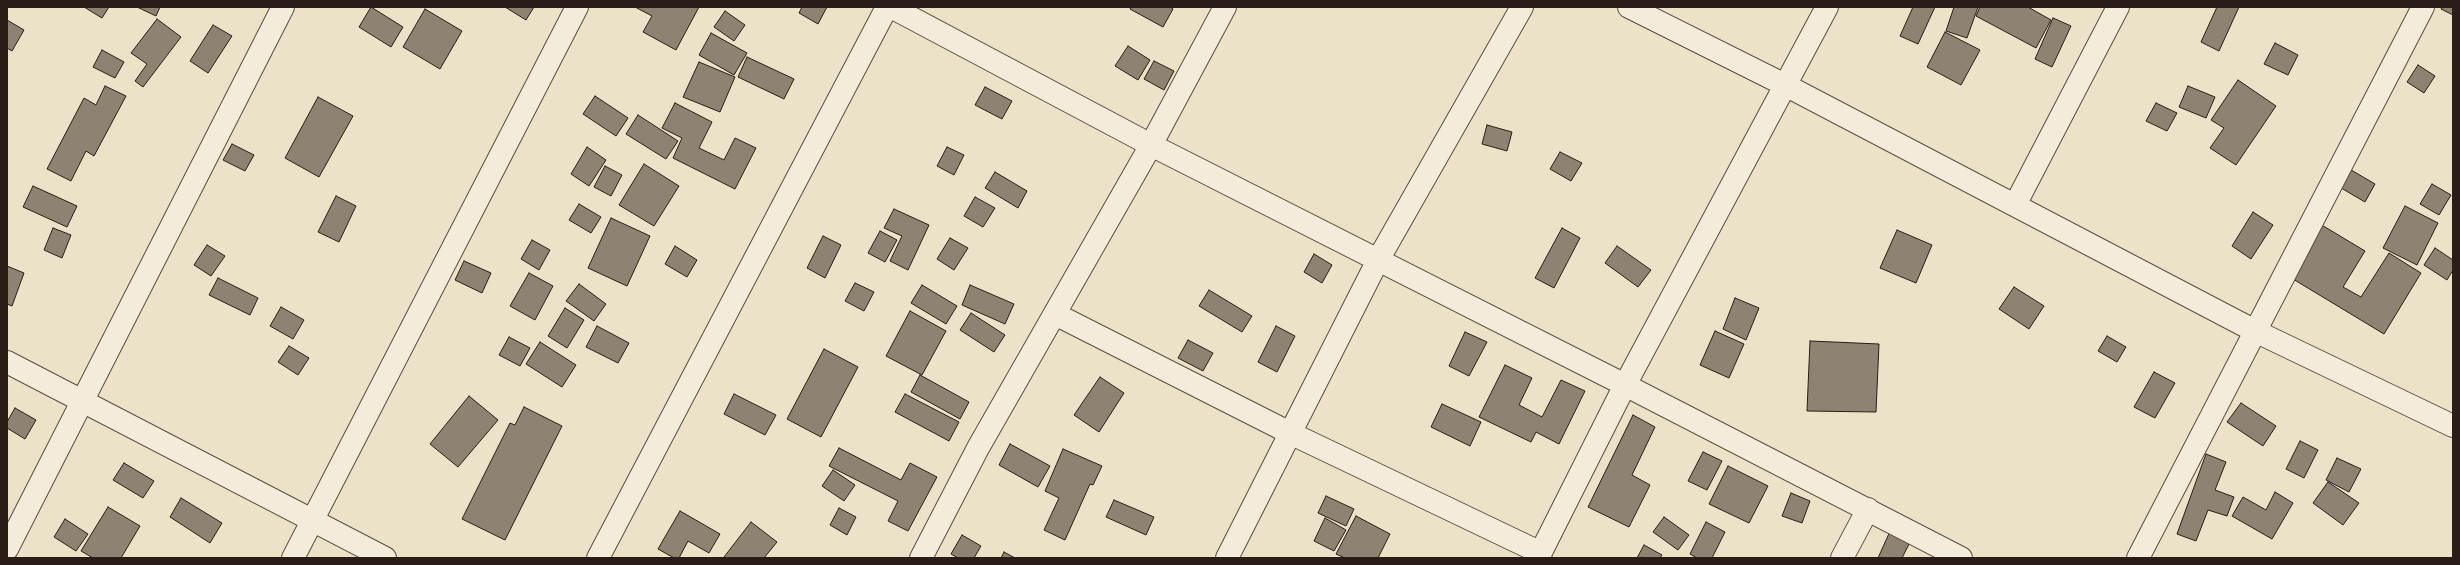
<!DOCTYPE html>
<html>
<head>
<meta charset="utf-8">
<style>
	body { margin:0 }
	#map { position:relative; width:2460px; height:565px; overflow:hidden; background:#ece2c8; font-family:"IM FELL DW Pica",serif }
	canvas { display:block }
	.frame { position:absolute; inset:0; border:8px solid #291d16; pointer-events:none }
</style>
</head>
<body>
<div id="map">
<canvas width="2460" height="565"></canvas>
<div class="frame"></div>
</div>
<script>
const ctx = document.querySelector('canvas').getContext('2d');
ctx.lineJoin = 'round';
function fill(path, color) {
  ctx.fillStyle = color;
  ctx.fill(path, 'evenodd');
}
function toPath(rows) {
  const path = new Path2D();
  for (const r of rows) {
    path.moveTo(r[0], r[1]);
    for (let i = 2; i < r.length; i += 2) path.lineTo(r[i], r[i + 1]);
  }
  return path;
}
function trace(path, color, width, dash) {
  ctx.strokeStyle = color;
  ctx.lineWidth = width;
  ctx.lineCap = dash ? 'butt' : 'round';
  ctx.setLineDash(dash || []);
  ctx.stroke(path);
}
const building = toPath([
	[84,7,109,7,102,18,84,7],
	[137,7,160,7,156,16,137,7],
	[371,7,403,27,391,47,359,27,371,7],
	[505,7,534,7,526,20,505,7],
	[635,7,699,7,676,50,643,32,652,16,635,7],
	[802,7,827,7,818,24,799,13,802,7],
	[1131,7,1170,7,1173,9,1163,27,1130,9,1131,7],
	[1913,7,1935,7,1918,44,1900,36,1913,7],
	[1954,7,1978,7,1967,38,1946,31,1954,7],
	[1980,7,2028,7,2051,20,2036,48,1976,16,1980,7],
	[2217,7,2239,7,2219,51,2201,42,2217,7],
	[2442,7,2453,7,2453,15,2441,9,2442,7],
	[425,9,462,31,440,69,403,47,425,9],
	[725,11,745,25,734,41,714,27,725,11],
	[2053,18,2071,26,2052,67,2035,59,2053,18],
	[157,19,181,37,143,87,135,81,147,64,131,53,157,19],
	[7,20,24,30,12,51,7,48,7,20],
	[213,25,232,36,208,73,190,61,213,25],
	[1945,32,1980,50,1961,85,1927,67,1945,32],
	[711,33,747,53,734,75,699,55,711,33],
	[2275,43,2298,55,2288,75,2264,64,2275,43],
	[1128,46,1150,60,1138,80,1115,66,1128,46],
	[102,50,124,62,115,78,93,67,102,50],
	[747,57,794,79,784,99,738,77,747,57],
	[1154,61,1174,71,1164,90,1144,79,1154,61],
	[699,62,735,77,720,112,683,97,699,62],
	[2418,65,2435,76,2424,93,2407,82,2418,65],
	[2238,80,2276,106,2236,165,2210,148,2224,128,2211,120,2238,80],
	[105,86,126,96,94,156,86,151,71,181,47,169,84,98,96,105,105,86],
	[2188,86,2215,97,2206,118,2179,107,2188,86],
	[985,87,1012,101,1002,119,975,105,985,87],
	[595,96,628,118,616,136,583,114,595,96],
	[318,97,353,116,319,177,285,158,318,97],
	[675,103,712,122,699,148,724,160,735,138,756,148,735,189,673,158,682,138,662,128,675,103],
	[2156,103,2177,113,2167,131,2146,121,2156,103],
	[638,115,678,141,666,159,626,134,638,115],
	[1487,125,1512,132,1507,151,1482,144,1487,125],
	[232,144,254,155,245,171,223,160,232,144],
	[587,147,606,160,589,186,571,174,587,147],
	[947,147,964,155,954,175,937,166,947,147],
	[1560,152,1582,163,1571,181,1550,169,1560,152],
	[644,164,679,186,654,226,619,205,644,164],
	[605,166,622,175,611,196,594,187,605,166],
	[2346,167,2375,184,2365,202,2336,185,2346,167],
	[995,172,1027,191,1018,208,985,188,995,172],
	[2432,184,2451,195,2439,215,2420,204,2432,184],
	[33,186,77,206,67,227,23,207,33,186],
	[336,196,356,206,339,242,318,232,336,196],
	[975,197,995,208,983,227,964,216,975,197],
	[579,204,601,217,591,233,569,220,579,204],
	[2405,206,2438,223,2417,265,2383,248,2405,206],
	[894,209,929,225,908,270,890,261,902,236,884,228,894,209],
	[2253,212,2273,225,2251,259,2232,246,2253,212],
	[611,218,650,236,627,286,588,268,611,218],
	[2320,224,2365,251,2343,287,2361,297,2389,253,2421,273,2384,334,2288,276,2320,224],
	[53,228,71,235,62,258,44,250,53,228],
	[1562,228,1580,238,1554,288,1535,278,1562,228],
	[1897,230,1932,245,1916,283,1880,268,1897,230],
	[880,231,897,240,885,262,868,253,880,231],
	[823,236,841,245,825,278,807,268,823,236],
	[950,238,968,248,954,270,937,259,950,238],
	[532,240,550,250,539,270,521,259,532,240],
	[207,245,225,256,211,276,194,265,207,245],
	[675,246,697,260,687,277,665,264,675,246],
	[1617,246,1651,270,1638,287,1605,263,1617,246],
	[2435,248,2453,260,2453,270,2447,280,2424,265,2435,248],
	[1314,254,1332,265,1322,283,1304,272,1314,254],
	[464,261,491,273,482,293,455,280,464,261],
	[7,266,24,273,12,306,7,304,7,266],
	[529,273,553,286,535,320,510,306,529,273],
	[218,278,258,298,250,315,209,295,218,278],
	[855,283,874,292,864,311,845,301,855,283],
	[579,284,606,304,594,321,566,301,579,284],
	[922,285,957,306,946,324,911,303,922,285],
	[970,285,1014,304,1005,324,962,305,970,285],
	[2014,287,2044,306,2029,329,1999,309,2014,287],
	[1209,290,1252,316,1242,332,1199,306,1209,290],
	[1735,298,1759,308,1746,340,1723,329,1735,298],
	[281,307,304,320,293,339,270,326,281,307],
	[565,308,584,320,567,348,548,336,565,308],
	[910,311,946,331,922,375,886,356,910,311],
	[971,313,1005,335,994,352,960,330,971,313],
	[597,326,629,343,618,363,586,347,597,326],
	[1276,326,1295,336,1277,372,1258,362,1276,326],
	[1715,331,1744,344,1729,378,1700,365,1715,331],
	[1465,332,1487,342,1469,376,1449,366,1465,332],
	[2107,336,2126,347,2117,362,2098,351,2107,336],
	[509,337,530,348,520,366,499,355,509,337],
	[1188,340,1213,353,1203,371,1178,358,1188,340],
	[1810,341,1879,344,1876,412,1807,411,1810,341],
	[540,342,576,365,562,387,526,364,540,342],
	[289,346,309,358,298,375,278,362,289,346],
	[824,349,858,367,821,437,787,419,824,349],
	[1505,365,1532,378,1519,405,1542,417,1561,380,1585,391,1559,444,1536,432,1531,442,1479,417,1505,365],
	[2154,372,2175,383,2155,418,2134,407,2154,372],
	[920,375,969,402,960,419,911,392,920,375],
	[1100,377,1124,393,1099,432,1074,415,1100,377],
	[734,394,776,415,765,435,724,414,734,394],
	[905,394,959,422,949,441,895,412,905,394],
	[469,396,498,420,458,467,430,444,469,396],
	[2241,403,2276,426,2263,446,2227,422,2241,403],
	[1442,404,1481,422,1470,446,1431,427,1442,404],
	[524,407,562,426,505,540,462,519,510,423,515,425,524,407],
	[15,408,36,420,25,439,7,428,7,422,15,408],
	[1633,415,1655,427,1632,475,1650,485,1629,527,1588,507,1633,415],
	[2300,441,2318,450,2304,478,2286,469,2300,441],
	[1010,444,1050,466,1038,487,999,465,1010,444],
	[839,448,901,480,910,463,937,477,908,531,888,521,898,501,829,466,839,448],
	[1063,449,1102,466,1093,485,1090,484,1065,540,1044,530,1059,498,1045,491,1063,449],
	[1703,452,1722,461,1707,490,1688,481,1703,452],
	[2206,454,2226,462,2215,490,2234,497,2227,516,2208,510,2196,541,2177,534,2206,454],
	[2337,458,2361,469,2349,492,2326,480,2337,458],
	[124,463,154,481,143,498,113,480,124,463],
	[1728,466,1768,486,1749,523,1709,504,1728,466],
	[833,470,855,485,844,501,822,486,833,470],
	[2328,482,2359,503,2343,525,2313,503,2328,482],
	[2275,492,2293,503,2272,539,2232,516,2243,497,2266,510,2275,492],
	[1791,493,1810,501,1802,523,1782,516,1791,493],
	[1326,496,1354,509,1346,526,1318,513,1326,496],
	[181,498,222,523,210,543,170,517,181,498],
	[1114,500,1154,517,1146,535,1106,517,1114,500],
	[108,507,140,526,121,558,93,558,81,551,108,507],
	[839,508,856,517,847,535,830,525,839,508],
	[680,511,720,534,709,553,688,541,679,558,674,558,658,549,680,511],
	[1356,516,1390,534,1378,558,1345,558,1336,554,1356,516],
	[1664,517,1689,535,1678,550,1653,532,1664,517],
	[1325,518,1346,530,1334,551,1314,541,1325,518],
	[65,519,88,534,76,551,54,537,65,519],
	[751,522,777,542,764,558,726,558,724,557,751,522],
	[1706,522,1725,532,1712,558,1697,558,1690,554,1706,522],
	[1891,529,1912,538,1902,558,1878,558,1891,529],
	[962,535,981,546,974,558,958,558,951,554,962,535],
	[1644,545,1662,555,1660,558,1637,558,1644,545],
	[1004,552,1015,558,1001,558,1004,552]
]);
fill(building, '#8e8373');
trace(building, '#291d16', 1);
const street = toPath([
	[891,7,1151,145,1625,385,1961,558],
	[1629,7,1787,86,2255,331,2453,426],
	[2015,205,2118,7],
	[1055,314,1290,433,1541,553],
	[7,362,385,558],
	[7,549,283,7],
	[293,558,577,7],
	[598,558,887,7],
	[921,558,978,448,1151,145,1225,7],
	[1227,558,1378,260,1522,7],
	[1538,558,1625,385,1827,7],
	[1842,558,1868,509],
	[2138,558,2423,7]
]);
trace(street, '#5a4e42', 24);
trace(street, '#f3ecdb', 22);
</script>
</body>
</html>
